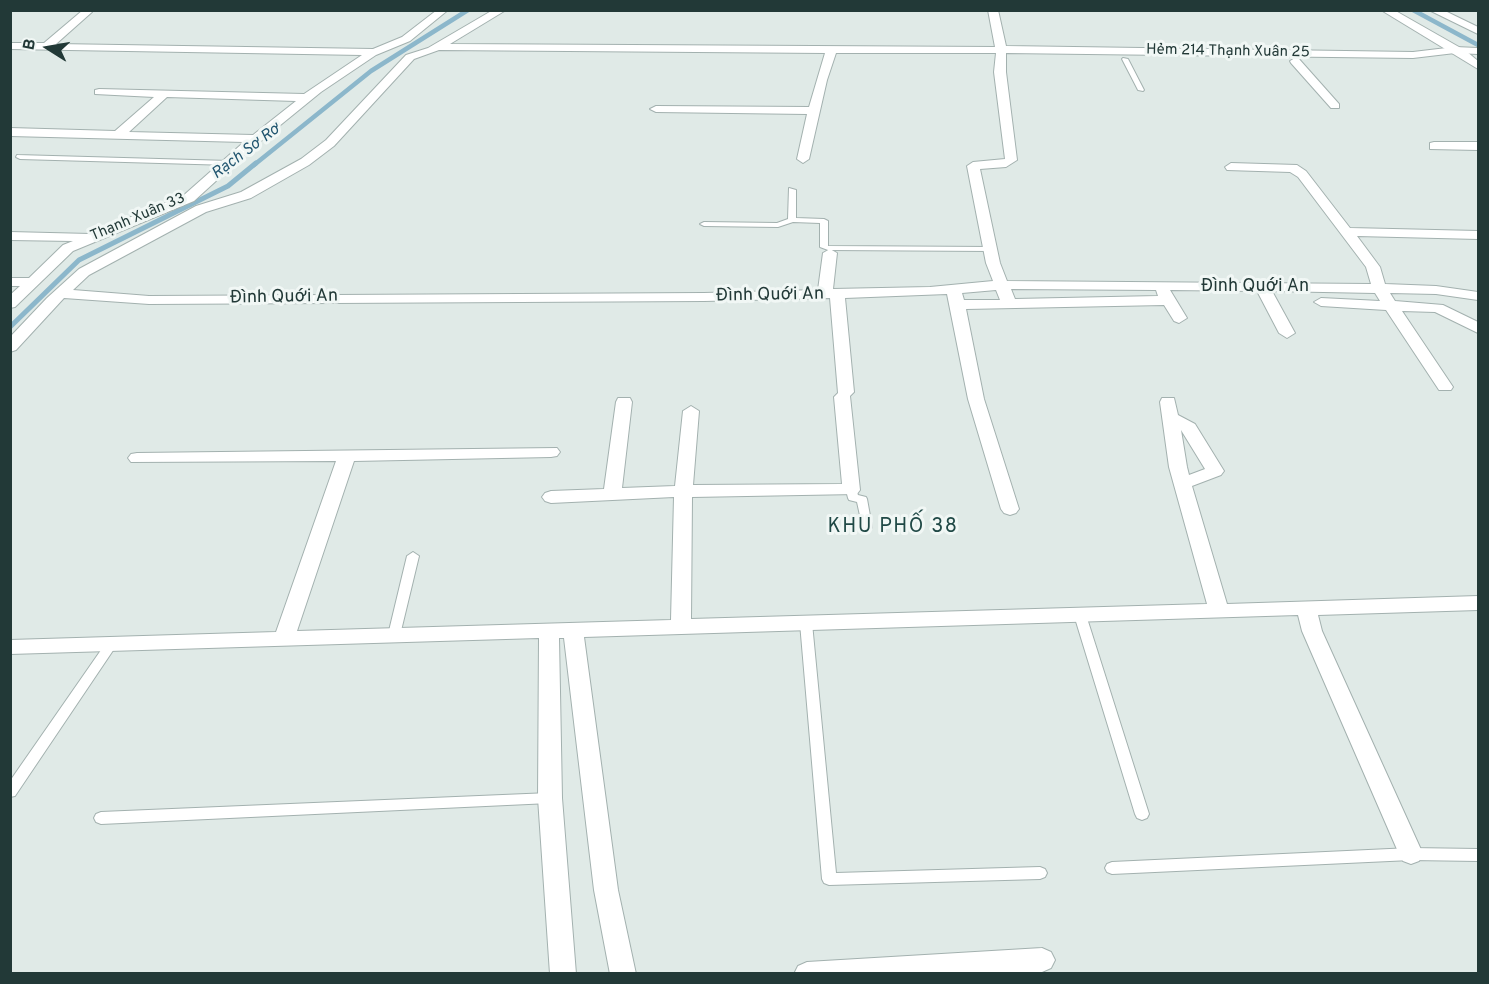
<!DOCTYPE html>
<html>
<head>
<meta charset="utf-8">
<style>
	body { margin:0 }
	#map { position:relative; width:1489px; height:984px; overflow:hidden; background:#e0eae7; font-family:Overpass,sans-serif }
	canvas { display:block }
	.frame { position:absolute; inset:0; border:12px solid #223937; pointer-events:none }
	.north { position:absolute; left:18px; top:18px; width:60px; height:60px; -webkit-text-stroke:4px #f1f7f5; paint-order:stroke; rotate:281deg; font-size:16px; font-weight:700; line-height:24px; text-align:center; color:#223937 }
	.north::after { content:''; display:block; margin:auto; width:21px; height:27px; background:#223937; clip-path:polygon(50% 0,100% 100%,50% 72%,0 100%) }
</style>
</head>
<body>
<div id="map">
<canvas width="1489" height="984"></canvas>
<div class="frame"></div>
<div class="north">B</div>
</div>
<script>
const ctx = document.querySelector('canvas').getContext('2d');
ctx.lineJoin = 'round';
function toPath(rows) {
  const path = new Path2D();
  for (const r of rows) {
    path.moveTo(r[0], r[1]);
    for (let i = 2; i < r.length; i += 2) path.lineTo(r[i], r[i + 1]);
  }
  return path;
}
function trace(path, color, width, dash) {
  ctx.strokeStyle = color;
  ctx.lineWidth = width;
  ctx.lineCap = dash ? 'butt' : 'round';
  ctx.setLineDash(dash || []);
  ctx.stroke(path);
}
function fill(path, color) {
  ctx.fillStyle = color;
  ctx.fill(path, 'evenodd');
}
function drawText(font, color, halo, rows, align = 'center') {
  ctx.font = font + ' Overpass,sans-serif';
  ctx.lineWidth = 6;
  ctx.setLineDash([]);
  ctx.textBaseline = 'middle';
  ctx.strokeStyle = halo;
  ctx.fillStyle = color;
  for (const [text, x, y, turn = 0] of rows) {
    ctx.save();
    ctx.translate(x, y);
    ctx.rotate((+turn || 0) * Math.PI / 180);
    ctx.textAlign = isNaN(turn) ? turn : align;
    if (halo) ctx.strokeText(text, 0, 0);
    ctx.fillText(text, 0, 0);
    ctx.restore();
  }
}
trace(toPath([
	[1413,10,1478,45],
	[254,165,371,71,468,10]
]), '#8cb7cb', 4.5);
trace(toPath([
	[10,327,79,260,228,186,256,163]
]), '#8cb7cb', 5);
const service = toPath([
	[1123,58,1128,59,1144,90,1143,91,1138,90,1122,59,1123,58],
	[17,155,230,161,234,163,230,165,20,159,16,157,17,155],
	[789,188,796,190,796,218,824,219,828,221,828,246,990,247,994,249,990,251,828,250,820,247,820,223,793,222,778,227,704,226,700,224,704,222,777,223,788,219,789,188],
	[851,487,855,488,858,495,866,497,867,499,872,527,871,529,863,529,857,502,849,500,848,498,846,490,851,487],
	[413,552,419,556,400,635,398,638,394,639,390,638,388,635,407,556,413,552],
	[1080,611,1084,612,1086,615,1149,814,1147,818,1142,820,1137,818,1135,814,1074,615,1076,612,1080,611],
	[806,619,810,620,812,623,836,873,1040,867,1045,869,1047,873,1045,877,1040,879,829,885,824,883,822,879,800,623,802,620,806,619],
	[112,639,116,640,118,643,116,646,15,796,10,797,10,781,108,640,112,639],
	[550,793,555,794,557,798,555,802,550,803,101,824,96,822,94,818,96,814,101,812,550,793],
	[1411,848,1478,849,1478,861,1411,860,1112,874,1107,872,1105,868,1107,864,1112,862,1411,848]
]);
const minor = toPath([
	[83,10,92,12,56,44,373,49,402,37,437,10,448,10,410,41,376,55,321,92,251,149,194,201,73,251,15,307,10,308,10,295,20,286,10,286,10,278,29,278,63,245,73,241,10,240,10,232,90,234,184,195,244,142,10,136,10,128,115,131,154,97,95,94,95,90,99,89,304,94,362,55,10,49,10,43,44,43,83,10],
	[167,97,296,101,253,135,129,132,167,97],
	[493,10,506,10,450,44,995,47,988,10,998,10,1006,46,1413,52,1455,47,1478,48,1478,54,1455,53,1413,58,1006,53,1006,72,1017,160,1006,167,980,169,1000,263,1007,281,1371,284,1366,267,1298,177,1290,172,1227,170,1225,167,1231,163,1297,165,1306,171,1350,228,1478,231,1478,239,1357,236,1380,267,1385,284,1436,286,1478,292,1478,300,1436,294,1390,293,1395,301,1443,305,1478,322,1478,333,1435,312,1402,311,1453,387,1451,390,1439,390,1386,310,1321,306,1314,302,1321,298,1380,301,1375,293,1272,291,1295,333,1287,338,1279,333,1257,291,1170,290,1187,318,1179,323,1174,321,1164,305,966,309,984,399,1019,509,1016,513,1010,515,1004,513,1001,509,968,399,947,294,845,298,854,392,850,396,860,490,857,494,692,497,691,619,1207,604,1169,467,1160,402,1162,398,1174,398,1178,415,1195,424,1224,471,1221,475,1192,486,1227,604,1478,596,1478,610,1318,615,1322,631,1423,854,1419,861,1411,864,1403,861,1399,854,1302,631,1298,615,584,637,618,890,636,974,610,974,594,890,564,638,559,638,562,798,576,974,550,974,538,798,539,638,10,654,10,640,276,632,336,461,131,462,128,458,131,454,137,453,557,448,560,452,557,456,551,457,354,461,297,631,671,620,674,497,551,503,545,501,542,497,545,493,551,491,604,489,616,402,618,398,630,398,632,402,622,488,675,486,683,411,691,406,699,411,693,485,842,484,834,397,838,393,830,298,704,301,149,304,64,298,16,350,10,352,10,337,47,298,79,269,196,206,241,192,301,159,326,140,406,55,428,48,493,10],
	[439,50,825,53,809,107,656,106,650,109,656,112,807,114,797,159,803,163,809,159,827,80,836,53,996,53,994,72,1005,159,973,162,967,166,986,263,993,281,930,287,833,289,837,253,830,249,823,253,818,290,704,293,149,296,73,290,89,275,206,212,251,198,309,165,334,146,414,59,439,50],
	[1011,289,1156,290,1158,296,1015,299,1011,289],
	[996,290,1000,300,964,300,962,293,996,290],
	[1181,430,1205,469,1189,475,1187,467,1181,430],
	[1429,10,1443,10,1478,27,1478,34,1429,10],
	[1295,58,1299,59,1339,104,1339,108,1331,108,1291,63,1290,61,1295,58],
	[1434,142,1478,142,1478,150,1430,149,1430,143,1434,142],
	[1042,948,1051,952,1055,960,1051,968,1042,972,794,974,798,966,807,962,1042,948]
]);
const tertiary = toPath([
	[1381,10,1394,10,1466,51,1478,61,1478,69,1381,10]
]);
trace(service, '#a3b1af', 2);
trace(minor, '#a3b1af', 2);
trace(tertiary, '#a3b1af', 2);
fill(service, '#fff');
fill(minor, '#fff');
fill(tertiary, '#fff');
drawText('15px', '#223937', '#f1f7f5', [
	["Hẻm 214 Thạnh Xuân 25",1228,52,1],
	["Thạnh Xuân 33",138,218,-23]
]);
drawText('italic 16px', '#225670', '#f1f7f5', [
	["Rạch Sơ Rơ",247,152,-37]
]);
drawText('18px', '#223937', '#f1f7f5', [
	["Đình Quới An",1255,287],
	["Đình Quới An",770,296,-1],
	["Đình Quới An",284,298,-1]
]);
ctx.letterSpacing = '1.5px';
drawText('20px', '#204946', '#f1f7f5', [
	["KHU PHỐ 38",893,528]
]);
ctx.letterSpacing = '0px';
</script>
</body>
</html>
